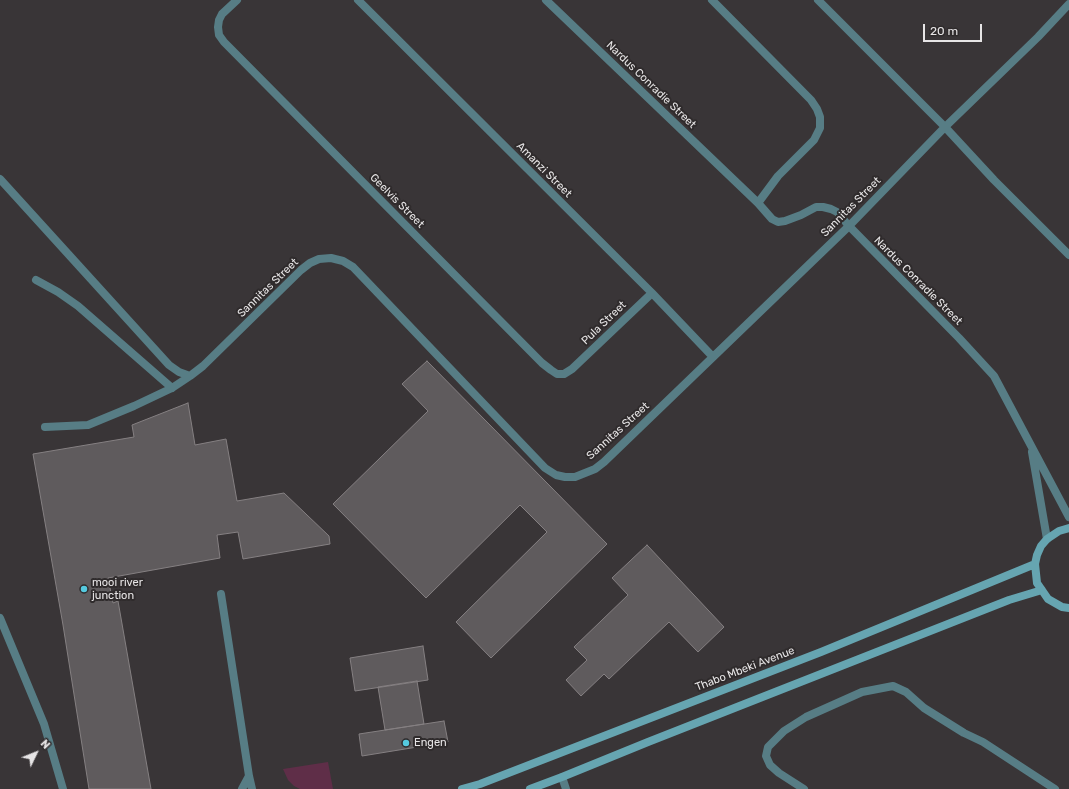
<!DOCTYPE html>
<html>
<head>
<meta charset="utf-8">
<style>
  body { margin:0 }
  #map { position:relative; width:1069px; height:789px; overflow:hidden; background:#393537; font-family:Rubik,sans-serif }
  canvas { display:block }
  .north { position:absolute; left:16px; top:733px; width:40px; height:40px; -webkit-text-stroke:3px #2f2b2c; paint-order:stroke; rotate:47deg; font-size:11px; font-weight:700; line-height:16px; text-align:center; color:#e7e5e6 }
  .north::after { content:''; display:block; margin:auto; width:14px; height:18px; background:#e7e5e6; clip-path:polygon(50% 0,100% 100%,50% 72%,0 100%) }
  .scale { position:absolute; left:923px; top:24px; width:59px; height:18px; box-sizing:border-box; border:2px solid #e7e5e6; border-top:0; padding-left:5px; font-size:12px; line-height:14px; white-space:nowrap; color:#e7e5e6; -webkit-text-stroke:3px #2f2b2c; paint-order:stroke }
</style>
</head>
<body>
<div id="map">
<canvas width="1069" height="789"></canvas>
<div class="north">N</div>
<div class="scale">20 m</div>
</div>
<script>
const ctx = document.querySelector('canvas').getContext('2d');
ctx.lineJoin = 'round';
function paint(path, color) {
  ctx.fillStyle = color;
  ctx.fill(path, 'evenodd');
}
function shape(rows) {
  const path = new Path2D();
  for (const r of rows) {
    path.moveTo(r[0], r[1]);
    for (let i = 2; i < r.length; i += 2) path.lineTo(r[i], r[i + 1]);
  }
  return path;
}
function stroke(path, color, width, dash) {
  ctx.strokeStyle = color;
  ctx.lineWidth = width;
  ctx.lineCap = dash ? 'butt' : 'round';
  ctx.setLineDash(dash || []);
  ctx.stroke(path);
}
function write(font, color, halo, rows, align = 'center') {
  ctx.font = font + ' Rubik,sans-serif';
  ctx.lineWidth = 4;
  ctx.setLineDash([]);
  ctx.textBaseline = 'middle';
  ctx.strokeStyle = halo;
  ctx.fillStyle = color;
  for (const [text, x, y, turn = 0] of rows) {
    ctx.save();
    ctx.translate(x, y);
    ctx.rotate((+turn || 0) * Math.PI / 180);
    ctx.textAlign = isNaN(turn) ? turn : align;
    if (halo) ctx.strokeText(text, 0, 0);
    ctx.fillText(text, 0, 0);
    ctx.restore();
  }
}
const green = shape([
  [328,762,333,789,300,789,294,786,288,780,283,769]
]);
const building = shape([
  [427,361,607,544,491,658,456,622,547,532,520,505,426,598,333,504,428,411,402,384,427,361],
  [188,403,195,445,226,439,237,501,284,493,329,536,330,544,243,559,238,532,217,535,220,558,108,578,113,603,118,601,151,789,89,789,63,625,33,454,134,437,132,425,188,403],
  [647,545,724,627,698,652,669,622,609,679,604,674,581,696,566,680,587,660,574,647,628,595,612,578,647,545],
  [423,646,428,680,355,691,350,658,423,646],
  [417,681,424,724,385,730,378,687,417,681],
  [444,721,448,742,362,756,359,734,444,721]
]);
const service = shape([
  [546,0,758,203,772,219,778,222,785,221,801,215,816,207,823,207,831,209,837,212,849,226],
  [712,0,811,100,817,109,820,117,820,128,814,140,778,176,758,203],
  [221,594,249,776],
  [0,618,44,724,63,789],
  [562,777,566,789],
  [242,789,249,776,252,789],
  [804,789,779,773,770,765,766,756,768,747,784,731,806,717,862,692,893,686,906,692,924,708,964,733,983,742,1055,789]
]);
const minor = shape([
  [237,0,222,14,219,20,218,27,219,35,224,42,542,363,551,370,557,374,564,374,572,369,652,293],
  [358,0,652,293,713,357],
  [818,0,945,127,994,180,1069,255],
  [0,179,169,365,179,372,190,376],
  [849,226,959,338,994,376,1069,517],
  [36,280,58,292,78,306,172,388],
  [45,427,88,425,134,406,172,388,190,376,203,366,301,270,310,263,319,259,331,258,343,261,353,267,545,468,556,475,565,477,575,477,595,469,604,462,849,226,945,127,1038,37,1069,4],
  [1032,452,1047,539]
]);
const secondary = shape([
  [1069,528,1059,531,1047,539,1041,546,1037,555,1035,564,1037,583,1048,599,1062,607,1069,608],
  [462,789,480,784,821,652,1035,564],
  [530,789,562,777,648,742,1009,600,1042,590]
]);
const markers = [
  [84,589,4,"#55cadf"],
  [406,743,4,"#55cadf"]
];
const streetNames = [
  ["Nardus Conradie Street",651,85,44],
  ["Amanzi Street",544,170,45],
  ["Geelvis Street",397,201,45],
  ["Sannitas Street",851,207,-45],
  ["Nardus Conradie Street",918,281,45],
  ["Sannitas Street",268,288,-44],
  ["Pula Street",604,323,-44],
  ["Sannitas Street",618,431,-42],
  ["Thabo Mbeki Avenue",745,669,-21]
];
const poiNames = [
  ["mooi river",92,583],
  ["junction",92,596],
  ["Engen",414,743]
];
paint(green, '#5f2e48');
paint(building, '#5f5b5d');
stroke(building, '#858082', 1);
stroke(service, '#577d85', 8);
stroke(minor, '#577d85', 8);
stroke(secondary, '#66a5b1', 8);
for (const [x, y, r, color] of markers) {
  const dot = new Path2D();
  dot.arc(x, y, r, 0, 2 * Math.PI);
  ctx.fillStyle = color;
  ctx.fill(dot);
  stroke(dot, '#2f2b2c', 1.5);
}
write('11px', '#e7e5e6', '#2f2b2c', streetNames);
write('11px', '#e7e5e6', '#2f2b2c', poiNames, 'left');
</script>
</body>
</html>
